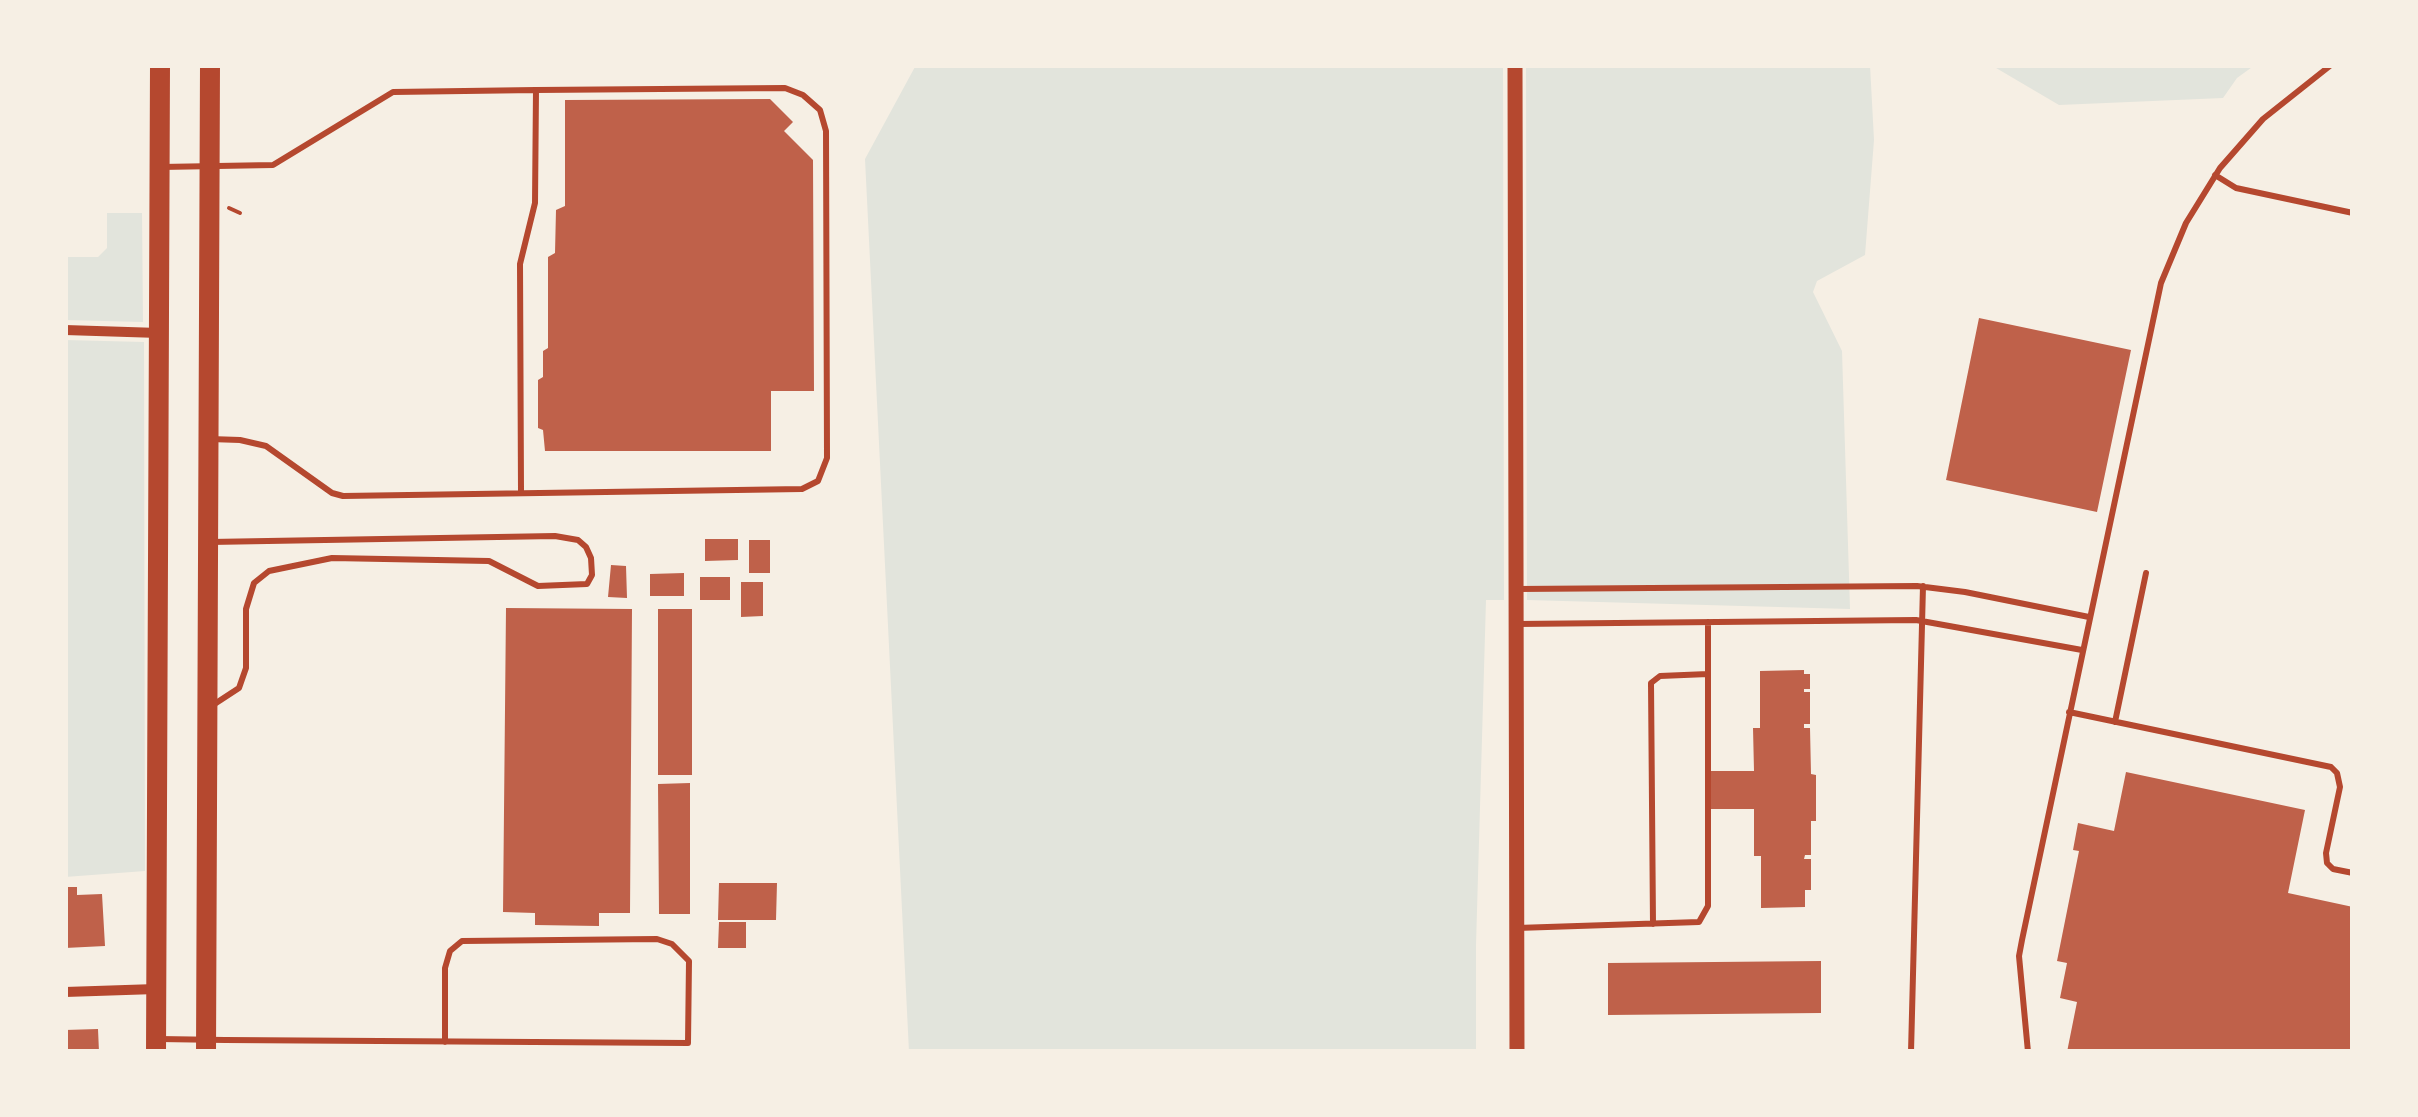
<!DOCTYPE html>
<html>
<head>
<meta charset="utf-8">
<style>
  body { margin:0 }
  #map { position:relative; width:2418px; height:1117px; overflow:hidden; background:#f6efe4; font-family:"Sofia Sans Condensed",sans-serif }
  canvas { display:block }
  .frame { position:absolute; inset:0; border:68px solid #f6efe4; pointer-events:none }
</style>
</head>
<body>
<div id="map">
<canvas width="2418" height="1117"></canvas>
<div class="frame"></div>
</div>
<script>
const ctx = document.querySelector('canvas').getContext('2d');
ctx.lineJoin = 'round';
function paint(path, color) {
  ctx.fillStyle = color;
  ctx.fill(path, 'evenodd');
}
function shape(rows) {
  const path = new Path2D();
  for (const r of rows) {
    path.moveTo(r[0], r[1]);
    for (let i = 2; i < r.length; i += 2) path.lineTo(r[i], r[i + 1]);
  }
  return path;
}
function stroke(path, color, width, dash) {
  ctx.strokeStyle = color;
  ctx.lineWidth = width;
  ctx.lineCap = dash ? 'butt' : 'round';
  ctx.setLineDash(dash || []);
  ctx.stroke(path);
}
const green = shape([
  [916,65,1503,65,1504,600,1486,600,1476,945,1476,1052,909,1052,865,159],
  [1526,65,1870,65,1874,140,1865,255,1817,281,1813,292,1842,351,1850,609,1527,600],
  [1991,65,2255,65,2237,78,2223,98,2059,105],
  [107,213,142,213,143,322,65,320,65,257,98,257,107,248],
  [65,340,144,342,145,871,65,877]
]);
const building = shape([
  [770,99,793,122,784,131,813,160,814,391,771,391,771,451,545,451,543,430,538,428,538,380,543,377,543,351,548,348,548,257,555,253,556,210,565,206,565,100],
  [1979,318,2131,350,2097,512,1946,480],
  [705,539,738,539,738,560,705,561],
  [749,540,770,540,770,573,749,573],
  [611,565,626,566,627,598,608,597],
  [684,573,684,596,650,596,650,574],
  [700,577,730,577,730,600,700,600],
  [741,582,763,582,763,616,741,617],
  [506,608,632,609,630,913,599,913,599,926,535,925,535,913,503,912],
  [658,609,692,609,692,775,658,775],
  [1804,670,1804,674,1810,674,1810,689,1804,689,1804,692,1810,692,1810,724,1804,724,1804,728,1810,728,1811,774,1816,775,1816,821,1811,821,1811,855,1805,855,1804,859,1811,859,1811,890,1805,890,1805,907,1761,908,1761,856,1754,856,1754,809,1711,809,1711,771,1754,771,1753,728,1760,728,1760,671],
  [2126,772,2305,810,2288,893,2353,907,2353,1052,2067,1052,2077,1002,2060,998,2067,963,2057,961,2079,851,2073,850,2078,823,2114,831],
  [690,783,690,914,659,914,658,784],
  [719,883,777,883,776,920,718,920],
  [65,887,77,887,77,895,102,894,105,946,65,948],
  [719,922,746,922,746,948,718,948],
  [1821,961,1821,1013,1608,1015,1608,963],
  [98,1029,99,1052,65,1052,65,1030]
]);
const path = shape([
  [229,208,240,213]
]);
const service = shape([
  [161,167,273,165,393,92,536,90,535,203,520,264,521,492],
  [2215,175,2236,188,2353,213],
  [210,439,240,440,266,446,332,493,343,496,802,489,818,481,827,458,826,131,820,110,803,95,785,88,536,90],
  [210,542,555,536,578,540,586,547,591,558,592,575,587,584,538,586,489,561,332,558,269,571,254,583,246,609,246,668,239,688,213,705],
  [1518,589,1917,586,1965,592,2089,617],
  [1517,624,1916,620,2082,650],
  [2069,712,2331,767,2337,773,2340,787,2326,853,2327,863,2333,869,2353,873],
  [2115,722,2146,573],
  [1653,924,1651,683,1660,676,1708,674],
  [1517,928,1699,922,1708,906,1708,622],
  [159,1039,225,1040,688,1043,689,961,672,944,657,939,462,941,450,951,445,968,445,1042],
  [1911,1052,1923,586],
  [2028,1052,2019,956,2022,940,2161,283,2186,223,2220,168,2263,119,2331,65]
]);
const minor = shape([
  [65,330,159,333],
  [65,992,156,989]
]);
const tertiary = shape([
  [1515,65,1517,1052]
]);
const trunk = shape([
  [156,1052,160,65],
  [206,1052,210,65]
]);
paint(green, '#e2e4dc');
paint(building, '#bf614a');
stroke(path, '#b5482f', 4);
stroke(service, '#b5482f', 6);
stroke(minor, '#b5482f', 10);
stroke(tertiary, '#b5482f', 15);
stroke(trunk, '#b5482f', 20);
</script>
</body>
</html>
